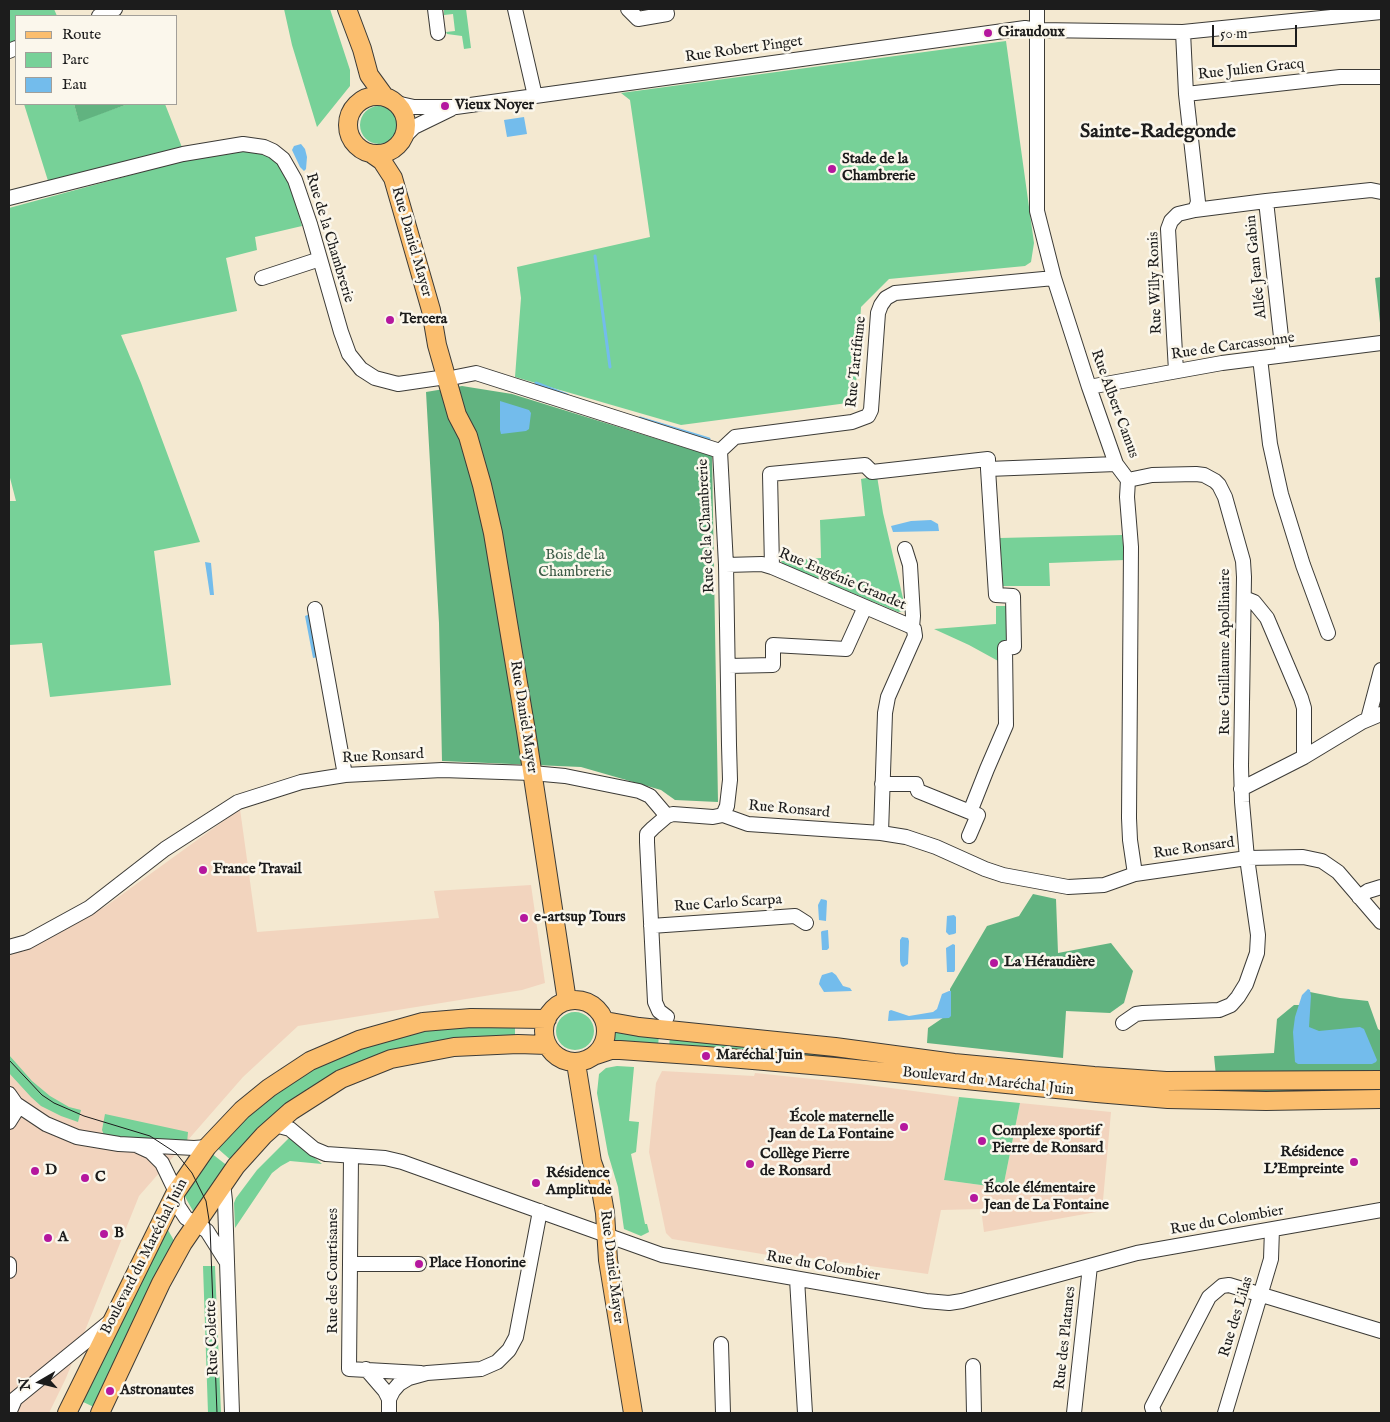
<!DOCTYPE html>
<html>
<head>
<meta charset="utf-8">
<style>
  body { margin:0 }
  #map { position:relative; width:1390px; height:1422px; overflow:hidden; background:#f4e9d1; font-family:"IM FELL English",serif }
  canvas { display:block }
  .frame { position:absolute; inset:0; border:10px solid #1c1c1c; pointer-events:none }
  .legend { position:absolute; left:15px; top:15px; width:162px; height:90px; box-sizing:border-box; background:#fbf7ec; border:1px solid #a29f99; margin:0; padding:6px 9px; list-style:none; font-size:15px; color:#1c1c1c }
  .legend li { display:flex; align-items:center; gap:10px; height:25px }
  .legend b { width:25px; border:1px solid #a29f99 }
  .north { position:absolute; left:15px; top:1357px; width:50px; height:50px; -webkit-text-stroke:4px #fbf7ec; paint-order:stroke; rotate:262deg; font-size:14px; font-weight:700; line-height:20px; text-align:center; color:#1c1c1c }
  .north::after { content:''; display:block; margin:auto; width:18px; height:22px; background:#1c1c1c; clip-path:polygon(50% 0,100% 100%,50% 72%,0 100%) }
  .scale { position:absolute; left:1212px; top:25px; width:85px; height:22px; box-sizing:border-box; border:2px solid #1c1c1c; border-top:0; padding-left:6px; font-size:15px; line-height:18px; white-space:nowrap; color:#1c1c1c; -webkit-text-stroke:4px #fbf7ec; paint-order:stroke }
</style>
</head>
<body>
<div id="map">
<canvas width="1390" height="1422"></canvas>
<div class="frame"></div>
<ul class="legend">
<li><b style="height:6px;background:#fbbe6e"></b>Route</li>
<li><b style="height:14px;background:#77d198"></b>Parc</li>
<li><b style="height:14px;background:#73bcec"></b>Eau</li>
</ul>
<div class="north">N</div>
<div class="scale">50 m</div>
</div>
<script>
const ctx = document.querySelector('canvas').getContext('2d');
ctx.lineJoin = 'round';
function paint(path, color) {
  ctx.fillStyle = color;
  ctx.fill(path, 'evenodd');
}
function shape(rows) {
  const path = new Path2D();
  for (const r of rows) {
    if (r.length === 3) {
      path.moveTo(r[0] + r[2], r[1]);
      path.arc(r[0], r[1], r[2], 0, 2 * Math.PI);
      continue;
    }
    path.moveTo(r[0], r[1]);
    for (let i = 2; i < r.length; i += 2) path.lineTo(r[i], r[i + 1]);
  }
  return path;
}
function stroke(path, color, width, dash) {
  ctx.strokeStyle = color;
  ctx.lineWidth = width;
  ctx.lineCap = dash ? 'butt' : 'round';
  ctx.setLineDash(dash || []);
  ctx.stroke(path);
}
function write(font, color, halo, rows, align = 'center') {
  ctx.font = font + ' "IM FELL English",serif';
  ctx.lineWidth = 5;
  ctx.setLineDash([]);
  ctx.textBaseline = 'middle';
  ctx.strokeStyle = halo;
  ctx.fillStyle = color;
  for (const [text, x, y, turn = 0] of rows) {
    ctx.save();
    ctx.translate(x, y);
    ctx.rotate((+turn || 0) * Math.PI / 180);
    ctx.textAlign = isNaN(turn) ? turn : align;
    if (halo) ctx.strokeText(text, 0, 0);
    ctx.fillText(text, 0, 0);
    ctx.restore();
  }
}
const built = shape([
  [240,809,257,932,439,918,434,891,531,885,545,983,522,990,298,1026,243,1077,139,1196,66,1378,49,1413,9,1413,9,956,106,906],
  [662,1071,754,1076,755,1073,860,1084,959,1097,944,1180,1003,1188,1020,1103,1111,1112,1102,1211,984,1232,981,1209,941,1210,928,1274,775,1253,774,1256,672,1239,666,1233,649,1152,656,1083]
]);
const green = shape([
  [9,9,54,9,57,16,16,16,16,43,9,46],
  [284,9,330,9,350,70,350,86,317,127,292,45],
  [444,9,466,9,471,48,464,49,462,36,447,34,446,32,455,31,453,14,444,15],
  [1006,41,1034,243,1031,262,1025,266,889,279,861,307,855,402,681,425,515,377,521,298,517,267,650,237,630,100,621,93],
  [24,104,74,104,79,121,128,104,165,104,183,150,49,184],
  [379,125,19],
  [253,151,261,152,278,161,291,183,302,226,255,237,257,250,226,258,237,311,121,335,141,383,200,542,154,551,171,685,50,697,42,643,9,645,9,501,16,501,9,474,9,208,190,159,227,152],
  [877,476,883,513,906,611,898,612,783,564,781,561,821,558,820,520,865,516,861,479],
  [1122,535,1125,560,1049,563,1050,586,1003,586,1000,538],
  [996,606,1007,606,1007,641,1000,643,1000,662,969,645,934,629,996,624],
  [575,1031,19],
  [445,1026,515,1026,515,1037,358,1065,233,1162,216,1147,234,1124,298,1075,369,1043],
  [612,1029,659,1035,658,1046,610,1044],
  [670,1037,1210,1088,1269,1090,1381,1087,1381,1094,1209,1096,669,1046],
  [9,1055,32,1081,50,1096,69,1107,81,1110,78,1122,61,1116,41,1106,31,1097,9,1073],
  [617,1066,634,1067,629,1121,639,1122,636,1152,631,1154,645,1224,647,1224,649,1232,641,1236,624,1229,618,1187,608,1154,597,1093,599,1074,606,1068],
  [959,1097,1020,1103,1003,1188,944,1180],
  [105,1114,188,1132,187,1143,104,1135,102,1130],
  [290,1137,322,1164,290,1161,281,1166,272,1173,235,1228,234,1203,236,1198,257,1170],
  [211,1153,229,1167,196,1212,193,1211,184,1195],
  [165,1225,176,1244,96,1408,81,1401],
  [203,1266,215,1266,221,1413,208,1413]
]);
const forest = shape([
  [74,104,128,104,79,122],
  [1381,277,1381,332,1375,278],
  [462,386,512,394,712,456,718,802,675,800,661,790,581,767,442,761,439,623,426,392],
  [1033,894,1056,899,1058,953,1111,943,1133,971,1124,1003,1110,1013,1066,1011,1063,1058,927,1043,928,1028,950,1013,950,989,987,926,1019,916],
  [1310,992,1340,998,1368,1001,1378,1029,1381,1031,1381,1070,1280,1076,1216,1076,1214,1056,1274,1053,1277,1019,1294,1005,1307,1005]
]);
const water = shape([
  [524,117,527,134,507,137,504,120],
  [301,144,305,149,307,157,306,169,304,171,300,167,292,150,294,146],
  [500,401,529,410,531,413,529,429,526,431,501,434,500,430],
  [931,520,938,524,939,531,893,532,891,526,911,521],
  [205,562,211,563,214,595,210,595],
  [310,614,318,657,313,658,305,616],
  [821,899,826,900,827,901,826,921,819,920,818,905],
  [954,915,956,917,956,933,954,934,949,935,946,932,947,916],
  [828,930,829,948,827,950,822,950,821,932,822,931],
  [902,937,908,938,909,941,908,964,903,967,901,965,900,961,900,940],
  [953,944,955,945,955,970,954,972,947,972,946,948],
  [832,972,836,975,843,986,850,988,852,991,824,992,819,984,820,980,822,975],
  [1308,989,1310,990,1311,996,1309,1027,1319,1031,1360,1027,1364,1029,1377,1060,1376,1062,1372,1064,1298,1064,1295,1062,1293,1032,1295,1017,1302,995],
  [949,991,951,991,951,1016,949,1018,888,1021,889,1011,891,1010,909,1016,933,1012,937,1009,942,994]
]);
const stream = shape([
  [595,256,610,367],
  [536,383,567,395],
  [640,418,709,439]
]);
const minor = shape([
  [435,9,438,33],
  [515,9,535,96],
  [628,9,638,19,667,14,666,9],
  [1037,9,1037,211,1054,278,1089,387,1116,464,1128,480,1127,497,1131,547,1129,818,1130,840,1135,874],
  [99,16,115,9],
  [1183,32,1186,94,1340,77,1381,77],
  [9,51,16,48],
  [1186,94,1198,202,1195,210],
  [396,103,414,107,456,107,1025,28,1037,30,1183,32,1381,12],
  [403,138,414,127,451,109],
  [9,198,183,154,243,144,264,147,273,151,283,159,295,180,310,224,341,332,349,354,361,369,375,378,398,384,446,377],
  [262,278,320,259],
  [1283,355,1266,201,1371,190,1381,192],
  [1260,358,1270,444,1281,494,1303,565,1328,633],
  [1176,371,1168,229,1171,221,1178,214,1195,210,1266,201],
  [456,377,476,373,720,451,726,565,729,745,730,780,727,806,723,815],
  [1089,387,1222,363,1381,343],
  [720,451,735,437,852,422,868,416,871,410,878,313,881,305,886,298,895,293,1054,278],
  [905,549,910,565,913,616,912,627],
  [726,565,762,564,772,567,910,626,914,629,915,636,888,697,885,713,881,833],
  [772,567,770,474,865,465,872,472,988,459,988,469,1116,464],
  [315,609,345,775],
  [728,666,773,665,773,645,846,649,865,607],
  [1368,719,1381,670],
  [1304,757,1362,722,1381,714],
  [882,784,916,784,918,791,970,812,987,769,1006,725,1005,648,1014,647,1013,596,996,595,988,469],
  [1241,789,1304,757,1304,708,1301,698,1267,618,1254,602,1244,598],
  [969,836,978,815,970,812],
  [1359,897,1368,891,1381,887],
  [651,926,795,916,806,923],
  [9,947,27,942,89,908,165,849,238,802,301,782,345,775,442,770,532,773,565,776,639,791,650,796,667,816],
  [667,1017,659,1011,655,1002,647,842,647,834,653,828,667,816,673,814,713,817,723,815,748,824,881,833,906,837,936,847,985,869,1003,875,1068,887,1104,885,1135,874,1247,858,1303,857,1322,861,1338,872,1381,922],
  [1123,1023,1136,1014,1143,1013,1219,1010,1231,1005,1238,997,1246,984,1257,953,1258,935,1247,858,1242,802,1241,766,1244,577,1243,561,1225,497,1219,485,1215,481,1204,475,1196,474,1152,475,1128,480],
  [9,1094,16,1104,46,1124,77,1137,119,1144,194,1148,207,1147],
  [9,1122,19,1106],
  [275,1125,290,1129,314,1149,326,1154,385,1158,402,1162,662,1255,926,1301,949,1303,962,1301,1137,1253,1381,1210],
  [138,1146,151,1152,162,1163,176,1192,178,1206,186,1218,196,1223,207,1231,226,1261],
  [351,1156,349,1369,421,1373],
  [223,1183,225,1201,232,1413],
  [9,1264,9,1271],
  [351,1264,419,1264],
  [797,1279,805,1413],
  [721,1344,723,1413],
  [973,1366,974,1413],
  [366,1369,385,1391,389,1399],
  [9,1413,15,1399,112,1320],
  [389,1413,389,1399,393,1391,399,1384,409,1378,427,1373,481,1369,497,1362,509,1350,516,1337,540,1211],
  [1074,1413,1090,1266],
  [1154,1413,1152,1407,1209,1297,1222,1286,1229,1285,1381,1331],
  [1225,1413,1271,1259,1272,1229]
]);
const major = shape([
  [347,9,362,49,369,75,385,97],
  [377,125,29],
  [372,154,382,161,393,178,431,310,437,345,457,415,468,436,482,485,493,533,526,731,567,1001],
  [575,1031,31],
  [605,1021,639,1027,835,1047,954,1063,1094,1076,1166,1081,1381,1080],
  [596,1055,611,1050,620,1050,706,1056,835,1067,1097,1093,1168,1099,1266,1101,1381,1099],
  [576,1063,592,1162,600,1184,605,1213,608,1260,633,1413],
  [67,1413,176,1192,207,1147,242,1110,269,1088,310,1061,359,1040,423,1022,471,1018,547,1019],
  [100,1413,161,1283,183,1243,236,1166,264,1135,291,1111,341,1079,391,1059,454,1047,518,1044,547,1045]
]);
const tram = shape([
  [9,1060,42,1095,54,1103,84,1116,150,1136,176,1153,192,1173,206,1201,210,1226,217,1413]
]);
const markers = [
  [988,33,5,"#b5179e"],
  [445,106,5,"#b5179e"],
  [832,169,5,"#b5179e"],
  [390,320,5,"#b5179e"],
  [203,870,5,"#b5179e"],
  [524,918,5,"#b5179e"],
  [994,963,5,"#b5179e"],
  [706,1056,5,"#b5179e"],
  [904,1127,5,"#b5179e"],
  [982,1141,5,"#b5179e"],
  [1354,1162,5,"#b5179e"],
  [750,1164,5,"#b5179e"],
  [35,1171,5,"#b5179e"],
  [85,1178,5,"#b5179e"],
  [536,1183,5,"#b5179e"],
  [974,1198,5,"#b5179e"],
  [104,1234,5,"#b5179e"],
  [48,1238,5,"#b5179e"],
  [419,1264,5,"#b5179e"],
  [110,1391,5,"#b5179e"]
];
const poiNames = [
  ["Giraudoux",998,33],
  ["Vieux Noyer",455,106],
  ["Stade de la",842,160],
  ["Chambrerie",842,177],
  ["Tercera",400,320],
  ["France Travail",213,870],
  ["e-artsup Tours",534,918],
  ["La Héraudière",1004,963],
  ["Maréchal Juin",716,1056],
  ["École maternelle",894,1118,"right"],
  ["Jean de La Fontaine",894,1135,"right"],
  ["Complexe sportif",992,1132],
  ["Pierre de Ronsard",992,1149],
  ["Résidence",1344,1153,"right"],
  ["L'Empreinte",1344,1170,"right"],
  ["Collège Pierre",760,1155],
  ["de Ronsard",760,1172],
  ["D",45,1171],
  ["Résidence",546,1174],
  ["Amplitude",546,1191],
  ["C",95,1178],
  ["École élémentaire",984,1189],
  ["Jean de La Fontaine",984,1206],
  ["B",114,1234],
  ["A",58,1238],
  ["Place Honorine",429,1264],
  ["Astronautes",120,1391]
];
const streetNames = [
  ["Rue Robert Pinget",744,50,-8],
  ["Rue Julien Gracq",1251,70,-6],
  ["Rue de la Chambrerie",329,238,73],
  ["Rue Daniel Mayer",411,242,74],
  ["Allée Jean Gabin",1257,267,-96],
  ["Rue Willy Ronis",1156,283,-92],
  ["Rue de Carcassonne",1233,347,-8],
  ["Rue Tartifume",857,362,-84],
  ["Rue Albert Camus",1114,404,70],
  ["Rue de la Chambrerie",707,526,-93],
  ["Rue Eugénie Grandet",842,580,23],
  ["Rue Guillaume Apollinaire",1226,652,-90],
  ["Rue Daniel Mayer",523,717,81],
  ["Rue Ronsard",383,757,-3],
  ["Rue Ronsard",789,810,5],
  ["Rue Ronsard",1194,849,-8],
  ["Rue Carlo Scarpa",728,904,-4],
  ["Boulevard du Maréchal Juin",988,1082,6],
  ["Rue du Colombier",1227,1221,-10],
  ["Boulevard du Maréchal Juin",145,1257,-63],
  ["Rue Daniel Mayer",611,1267,83],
  ["Rue du Colombier",823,1267,10],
  ["Rue des Courtisanes",334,1271,-90],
  ["Rue des Lilas",1237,1317,-73],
  ["Rue Colette",213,1338,-92],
  ["Rue des Platanes",1066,1338,-84]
];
const parkNames = [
  ["Bois de la",575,556],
  ["Chambrerie",575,573]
];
const districtNames = [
  ["Sainte-Radegonde",1158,133]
];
paint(built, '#f2d4be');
paint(green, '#77d198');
paint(forest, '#61b380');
paint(water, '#73bcec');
stroke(stream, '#73bcec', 3);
stroke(minor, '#3c3b37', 16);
stroke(major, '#3c3b37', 20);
stroke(minor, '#fff', 14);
stroke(major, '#fbbe6e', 18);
stroke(tram, '#1c1c1c', 1);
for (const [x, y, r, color] of markers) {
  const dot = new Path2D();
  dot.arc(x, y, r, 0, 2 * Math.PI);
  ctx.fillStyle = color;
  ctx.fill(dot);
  stroke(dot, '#fbf7ec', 2);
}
write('bold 15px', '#1c1c1c', '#fbf7ec', poiNames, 'left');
write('15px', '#1c1c1c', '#fbf7ec', streetNames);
write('15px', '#3c5b47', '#fbf7ec', parkNames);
write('bold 20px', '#1c1c1c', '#fbf7ec', districtNames);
</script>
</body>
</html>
